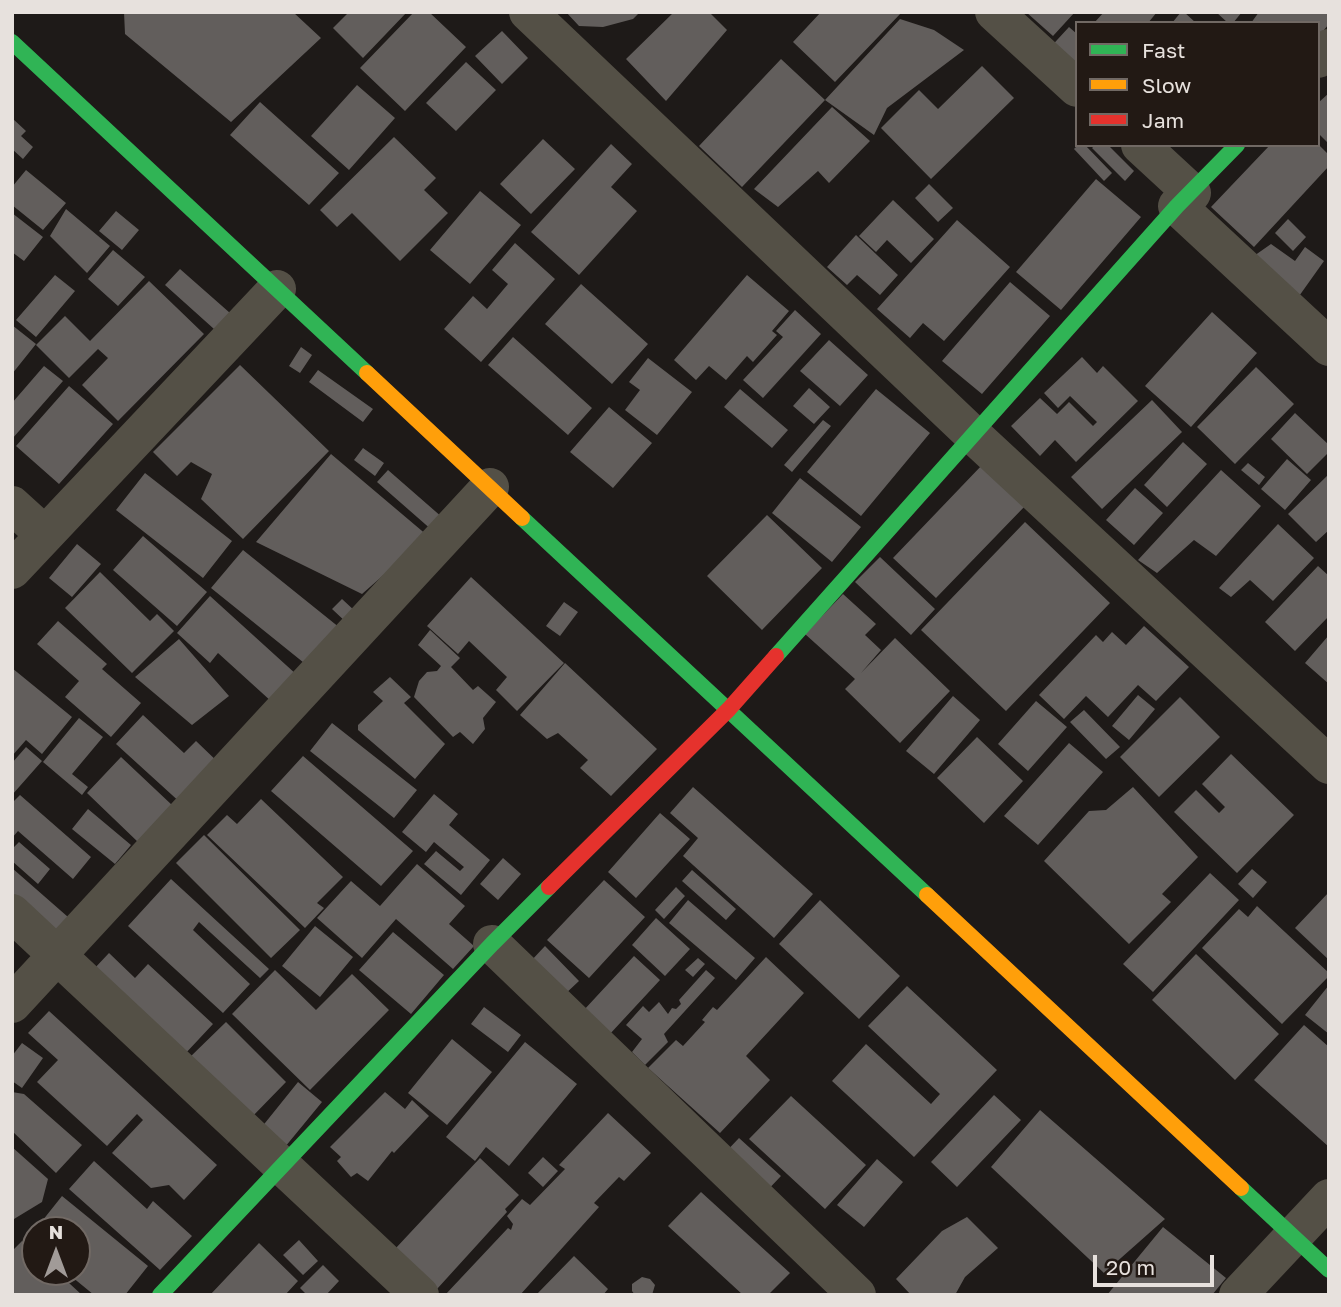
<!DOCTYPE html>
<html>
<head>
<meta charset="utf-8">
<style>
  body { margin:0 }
  #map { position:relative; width:1341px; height:1307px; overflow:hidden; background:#1e1a18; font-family:"Golos Text",sans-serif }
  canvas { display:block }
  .frame { position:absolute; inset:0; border:14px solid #e7e1dd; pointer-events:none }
  .legend { position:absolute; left:1075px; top:21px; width:245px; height:126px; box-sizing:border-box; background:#221914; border:2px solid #716964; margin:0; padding:9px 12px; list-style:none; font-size:21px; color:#e7e1dd }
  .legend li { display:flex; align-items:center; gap:14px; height:35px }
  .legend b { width:35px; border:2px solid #716964 }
  .north { position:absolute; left:21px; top:1216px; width:70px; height:70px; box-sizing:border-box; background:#221914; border:2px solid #716964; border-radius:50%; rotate:0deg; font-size:19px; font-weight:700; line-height:28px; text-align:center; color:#e7e1dd }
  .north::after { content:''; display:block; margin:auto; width:24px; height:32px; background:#a19b98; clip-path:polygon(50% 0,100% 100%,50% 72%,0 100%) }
  .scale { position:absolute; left:1093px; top:1255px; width:121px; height:32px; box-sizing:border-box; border:4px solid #e7e1dd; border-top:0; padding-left:9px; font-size:21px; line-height:24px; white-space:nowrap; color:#e7e1dd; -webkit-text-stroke:5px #221914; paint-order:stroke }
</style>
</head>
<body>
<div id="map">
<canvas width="1341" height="1307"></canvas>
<div class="frame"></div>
<ul class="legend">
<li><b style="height:9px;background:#30b455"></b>Fast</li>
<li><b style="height:9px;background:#ff9f0a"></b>Slow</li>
<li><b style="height:9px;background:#e5322d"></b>Jam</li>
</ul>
<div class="north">N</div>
<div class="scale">20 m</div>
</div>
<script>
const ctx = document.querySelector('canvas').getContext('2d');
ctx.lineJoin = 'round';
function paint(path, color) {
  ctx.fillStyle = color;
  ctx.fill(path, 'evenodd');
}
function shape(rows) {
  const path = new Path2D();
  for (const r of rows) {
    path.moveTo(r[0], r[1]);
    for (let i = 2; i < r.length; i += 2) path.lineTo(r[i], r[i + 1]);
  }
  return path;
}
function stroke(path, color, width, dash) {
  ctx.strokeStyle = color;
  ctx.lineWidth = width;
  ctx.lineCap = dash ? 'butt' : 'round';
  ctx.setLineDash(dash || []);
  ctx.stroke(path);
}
const building = shape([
  [124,12,293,12,321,38,231,122,125,34],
  [349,12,407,12,363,58,333,28],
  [414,12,429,12,466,47,405,111,360,68],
  [566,12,640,12,633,19,603,27,579,26],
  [674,12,709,12,727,30,666,101,626,59],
  [821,12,902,12,835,82,793,42],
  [1026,12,1075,12,1053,36],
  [1104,12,1157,12,1148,23,1094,23],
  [1181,12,1184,12,1196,23,1172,23],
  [1216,12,1242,12,1233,23,1228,23],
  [1259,12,1329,12,1329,24,1318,37,1318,23,1251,23],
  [900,19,934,30,964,50,887,108,874,135,825,100],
  [1069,27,1077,34,1077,79,1046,52],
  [502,31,528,58,502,84,475,56],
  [781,59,825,100,742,187,699,146],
  [466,62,496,90,456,131,426,103],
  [982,66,1014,98,931,179,881,128,919,90,938,109],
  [357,85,395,118,349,170,311,136],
  [1329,93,1329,144,1318,133,1318,103],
  [260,102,339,173,309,205,230,135],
  [832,107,870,141,829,183,818,171,778,207,754,189],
  [12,118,26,131,21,136,33,147,23,159,12,149],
  [394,137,436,178,424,190,448,213,400,261,352,213,337,227,320,210],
  [543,139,575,169,531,214,500,184],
  [611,144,632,164,611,187,637,211,579,275,531,232],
  [1078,145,1085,145,1112,173,1104,181,1074,149],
  [1095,145,1108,145,1134,171,1125,181,1092,148],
  [1270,145,1319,145,1329,155,1329,166,1254,247,1211,207],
  [26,170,66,203,43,230,12,205,12,187],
  [1096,179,1141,217,1061,310,1016,272],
  [929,184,953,208,938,222,915,198],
  [480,191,521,225,470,284,430,250],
  [893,200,934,239,911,263,887,240,876,252,859,236],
  [66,209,110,246,87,273,50,236],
  [116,211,139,230,122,250,99,231],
  [12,213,43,237,24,261,12,252],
  [1288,219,1306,237,1293,251,1275,233],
  [957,220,1010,267,944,341,923,323,910,338,877,309],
  [856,235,898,275,880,295,857,275,847,285,827,267],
  [515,243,555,279,481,362,444,329,473,296,487,309,508,284,492,270],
  [1271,244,1295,261,1305,247,1324,261,1297,299,1251,258],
  [113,250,145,277,118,306,88,279],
  [180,269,230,313,214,329,165,285],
  [55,275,75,291,36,337,16,320],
  [747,275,789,311,772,331,777,335,753,362,747,356,726,380,709,366,696,380,674,360],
  [149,281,204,334,118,421,82,385,108,358,98,349,69,378,36,345,65,316,90,341],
  [1010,282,1050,316,982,394,942,361],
  [581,284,648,344,612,384,545,324],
  [795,310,821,334,763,398,743,380,783,337,776,331],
  [1212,312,1257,353,1191,427,1145,386],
  [12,325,36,344,12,374],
  [513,337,592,408,568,435,488,365],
  [829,340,868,375,840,406,800,371],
  [301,347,312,355,300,373,289,366],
  [1082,357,1097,373,1103,366,1138,401,1076,462,1055,440,1040,456,1011,426,1040,398,1057,414,1069,402,1093,426,1097,422,1070,396,1058,408,1044,393],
  [648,358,692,392,657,435,625,410,640,390,629,382],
  [240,365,329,451,243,539,201,499,212,474,191,462,177,476,153,452],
  [44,366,63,381,12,439,12,403],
  [1256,367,1294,404,1235,464,1197,427],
  [318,370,373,409,363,422,309,382],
  [69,386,113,424,59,484,16,446],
  [809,388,830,407,814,424,793,406],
  [740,389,788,430,772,448,724,407],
  [876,389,930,433,861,516,807,472],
  [1152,400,1182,432,1102,509,1071,477],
  [609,407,652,443,613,488,570,452],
  [1295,413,1329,445,1329,452,1307,474,1271,439],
  [823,420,831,426,792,472,784,465],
  [1183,442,1207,464,1167,507,1144,485],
  [363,448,384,463,375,476,354,460],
  [331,454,428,536,362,594,256,542],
  [1287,459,1311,480,1285,510,1261,489],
  [1248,463,1265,477,1259,485,1241,470],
  [983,464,1026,505,936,598,893,558],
  [388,470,443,518,433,531,377,482],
  [1221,470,1261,506,1216,556,1194,540,1157,573,1138,560],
  [145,473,232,541,203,578,116,510],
  [1329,474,1329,530,1316,542,1288,514],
  [800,478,861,527,832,562,772,513],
  [1135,488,1163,513,1134,545,1106,520],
  [767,515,822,568,762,630,707,576],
  [1025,522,1110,603,1006,711,921,630],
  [1278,524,1314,558,1273,601,1250,580,1231,597,1219,588],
  [143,536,207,592,177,626,113,570],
  [77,544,101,564,72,597,49,578],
  [243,550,345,632,314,671,211,588],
  [880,557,935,609,911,635,855,582],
  [1318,566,1329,576,1329,616,1295,651,1265,622],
  [100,572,150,621,157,614,174,631,132,673,65,608],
  [471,577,564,663,517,711,496,690,507,677,469,641,458,654,427,626],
  [843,594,876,624,865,635,881,650,861,673,895,638,950,691,900,743,845,689,855,679,805,634],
  [210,596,297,675,272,702,218,653,210,663,177,633],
  [342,599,356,612,347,623,332,609],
  [564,602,578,612,560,636,546,626],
  [58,621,107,664,102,669,141,703,111,737,65,697,79,681,37,644],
  [1144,626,1189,667,1156,701,1138,685,1108,717,1086,696,1064,719,1039,695,1096,635,1103,642,1112,632,1126,645],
  [430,630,460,658,451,667,473,690,478,686,496,702,483,718,485,729,473,744,460,732,453,737,414,697,419,681,427,672,437,671,441,666,418,645],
  [1329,635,1329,684,1305,663],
  [179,639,229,696,192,725,135,677],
  [565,663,657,749,611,796,580,768,588,760,558,733,547,739,520,715],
  [12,668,72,717,42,754,26,740,12,756],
  [390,677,411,697,404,703,445,744,415,779,358,730,358,725,383,701,373,692],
  [1138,695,1155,709,1129,740,1112,726],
  [953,696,980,720,934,774,906,751],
  [1180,697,1220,737,1159,797,1120,757],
  [1036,701,1067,727,1028,771,998,744],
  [1084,710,1120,747,1106,759,1070,722],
  [143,715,184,753,196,741,221,765,183,805,116,744],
  [79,718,103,737,72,774,88,787,82,795,43,762],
  [332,723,417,790,394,818,310,751],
  [977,737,1023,781,984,823,937,778],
  [1069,743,1103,772,1038,845,1004,816],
  [26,747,42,761,12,795,12,763],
  [1231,754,1294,815,1237,873,1174,812,1196,790,1219,813,1225,807,1202,784],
  [303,756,413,851,381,886,271,791],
  [121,757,173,806,139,843,87,793],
  [693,787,813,894,774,938,683,856,698,838,670,813],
  [1133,787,1198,857,1162,894,1171,902,1129,944,1044,861,1089,811,1106,810],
  [434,794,458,814,449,825,490,860,461,895,424,864,436,851,460,871,464,867,434,842,426,852,402,832],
  [20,795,91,857,73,879,18,831,12,838,12,803],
  [261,799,343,877,317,903,324,908,305,928,207,835,227,815,237,824],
  [88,809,131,845,115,864,72,829],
  [660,813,690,839,636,898,608,872],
  [204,835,300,930,271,958,176,863],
  [19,842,50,869,38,884,12,861,12,849],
  [503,858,521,874,498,900,480,884],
  [417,864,465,906,449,924,474,946,453,969,396,919,362,958,317,918,351,881,380,906],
  [12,868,68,917,54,932,12,896],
  [1252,869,1267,882,1253,898,1238,884],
  [692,870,736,909,726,920,682,881],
  [1210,873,1239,900,1153,992,1123,964],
  [171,879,269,969,260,978,199,922,193,930,250,984,223,1013,128,926],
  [604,880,645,917,589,978,547,940],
  [676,887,685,896,664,919,655,910],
  [1329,892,1329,960,1295,928],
  [688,900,755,958,736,980,669,923],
  [820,900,900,976,859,1019,779,944],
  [1257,906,1329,973,1329,976,1282,1024,1202,948,1239,909,1248,917],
  [656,918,690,949,665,976,632,945],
  [315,926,353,957,320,997,282,966],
  [393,932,444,975,411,1014,359,970],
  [545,946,579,981,563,996,530,962],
  [109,953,135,978,148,964,213,1024,184,1055,93,970],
  [1196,954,1279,1034,1235,1080,1152,1000],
  [634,956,660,980,609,1035,583,1011],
  [766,957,804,993,746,1056,770,1080,720,1133,648,1068,676,1040,683,1046,705,1022,702,1020,713,1007,717,1010],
  [698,958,705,964,693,977,685,970],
  [275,970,316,1010,352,974,389,1010,310,1090,232,1014],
  [706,970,715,978,664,1034,668,1042,645,1065,632,1052,642,1039,626,1025,643,1006,649,1012,659,1002,668,1014,672,1008,676,1009,681,1004,679,1000],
  [1329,985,1329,1034,1305,1015],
  [907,986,997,1070,914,1157,832,1081,866,1044,931,1104,940,1094,868,1026],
  [484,1007,521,1035,508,1052,471,1024],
  [49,1011,217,1165,184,1200,169,1185,151,1188,112,1153,143,1120,137,1114,107,1146,37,1082,58,1060,28,1033],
  [226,1022,286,1082,249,1120,188,1059],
  [1304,1025,1329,1047,1329,1147,1254,1080],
  [452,1039,492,1072,447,1125,408,1093],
  [525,1042,577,1084,509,1166,486,1147,475,1161,446,1137],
  [22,1043,43,1058,22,1088,12,1081,12,1056],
  [298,1082,322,1102,285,1147,261,1128],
  [12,1092,24,1094,82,1145,56,1173,12,1131],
  [385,1092,405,1109,412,1100,429,1116,394,1153,392,1151,368,1181,357,1173,351,1177,337,1161,341,1157,330,1147],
  [994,1095,1021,1120,957,1187,931,1162],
  [791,1096,866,1165,825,1209,749,1139],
  [1040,1110,1165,1219,1104,1273,991,1167],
  [608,1113,651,1153,624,1181,619,1177,594,1203,599,1207,520,1295,445,1295,508,1228,511,1230,513,1224,507,1216,522,1199,530,1205,565,1169,559,1165],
  [739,1138,781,1176,762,1196,720,1158],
  [12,1147,48,1179,42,1202,14,1219,12,1217],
  [543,1157,558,1171,543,1187,528,1173],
  [480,1158,519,1195,505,1209,507,1212,437,1289,395,1249],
  [877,1159,903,1182,864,1227,837,1205],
  [94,1161,147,1209,153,1201,192,1236,160,1270,69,1189],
  [701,1192,790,1273,768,1295,743,1295,668,1226],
  [62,1196,148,1266,125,1295,94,1295,66,1272,77,1272,77,1230,35,1230,35,1247,27,1240],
  [967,1217,998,1248,965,1277,955,1295,911,1295,896,1279,942,1231],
  [1163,1227,1226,1278,1212,1295,1107,1295],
  [299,1240,318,1261,303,1275,283,1255],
  [22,1241,35,1252,35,1272,57,1272,82,1295,12,1295,12,1251],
  [259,1243,298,1281,285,1295,210,1295],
  [574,1256,608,1289,603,1295,536,1295],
  [323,1265,339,1281,326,1295,307,1295,300,1288],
  [642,1277,650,1279,655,1285,652,1295,635,1295,632,1291,632,1284]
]);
const street = shape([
  [528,12,972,434,1329,765],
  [994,12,1077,88],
  [1318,59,1329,48],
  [1140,145,1192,193],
  [1177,206,1329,347],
  [12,505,45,535],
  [12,570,277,289],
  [12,913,420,1295],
  [492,944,857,1295],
  [12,1004,490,487],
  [1238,1295,1329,1198]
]);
const fast = shape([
  [12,42,367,373],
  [522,518,927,895],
  [776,656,1177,206,1237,145],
  [1241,1188,1329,1270],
  [160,1295,492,944,549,887]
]);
const slow = shape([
  [367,373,522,518],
  [927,895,1241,1188]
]);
const jam = shape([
  [549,887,729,709,776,656]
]);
paint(building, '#625e5c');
stroke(street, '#545046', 38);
stroke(fast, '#30b455', 16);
stroke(slow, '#ff9f0a', 16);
stroke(jam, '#e5322d', 16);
</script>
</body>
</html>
